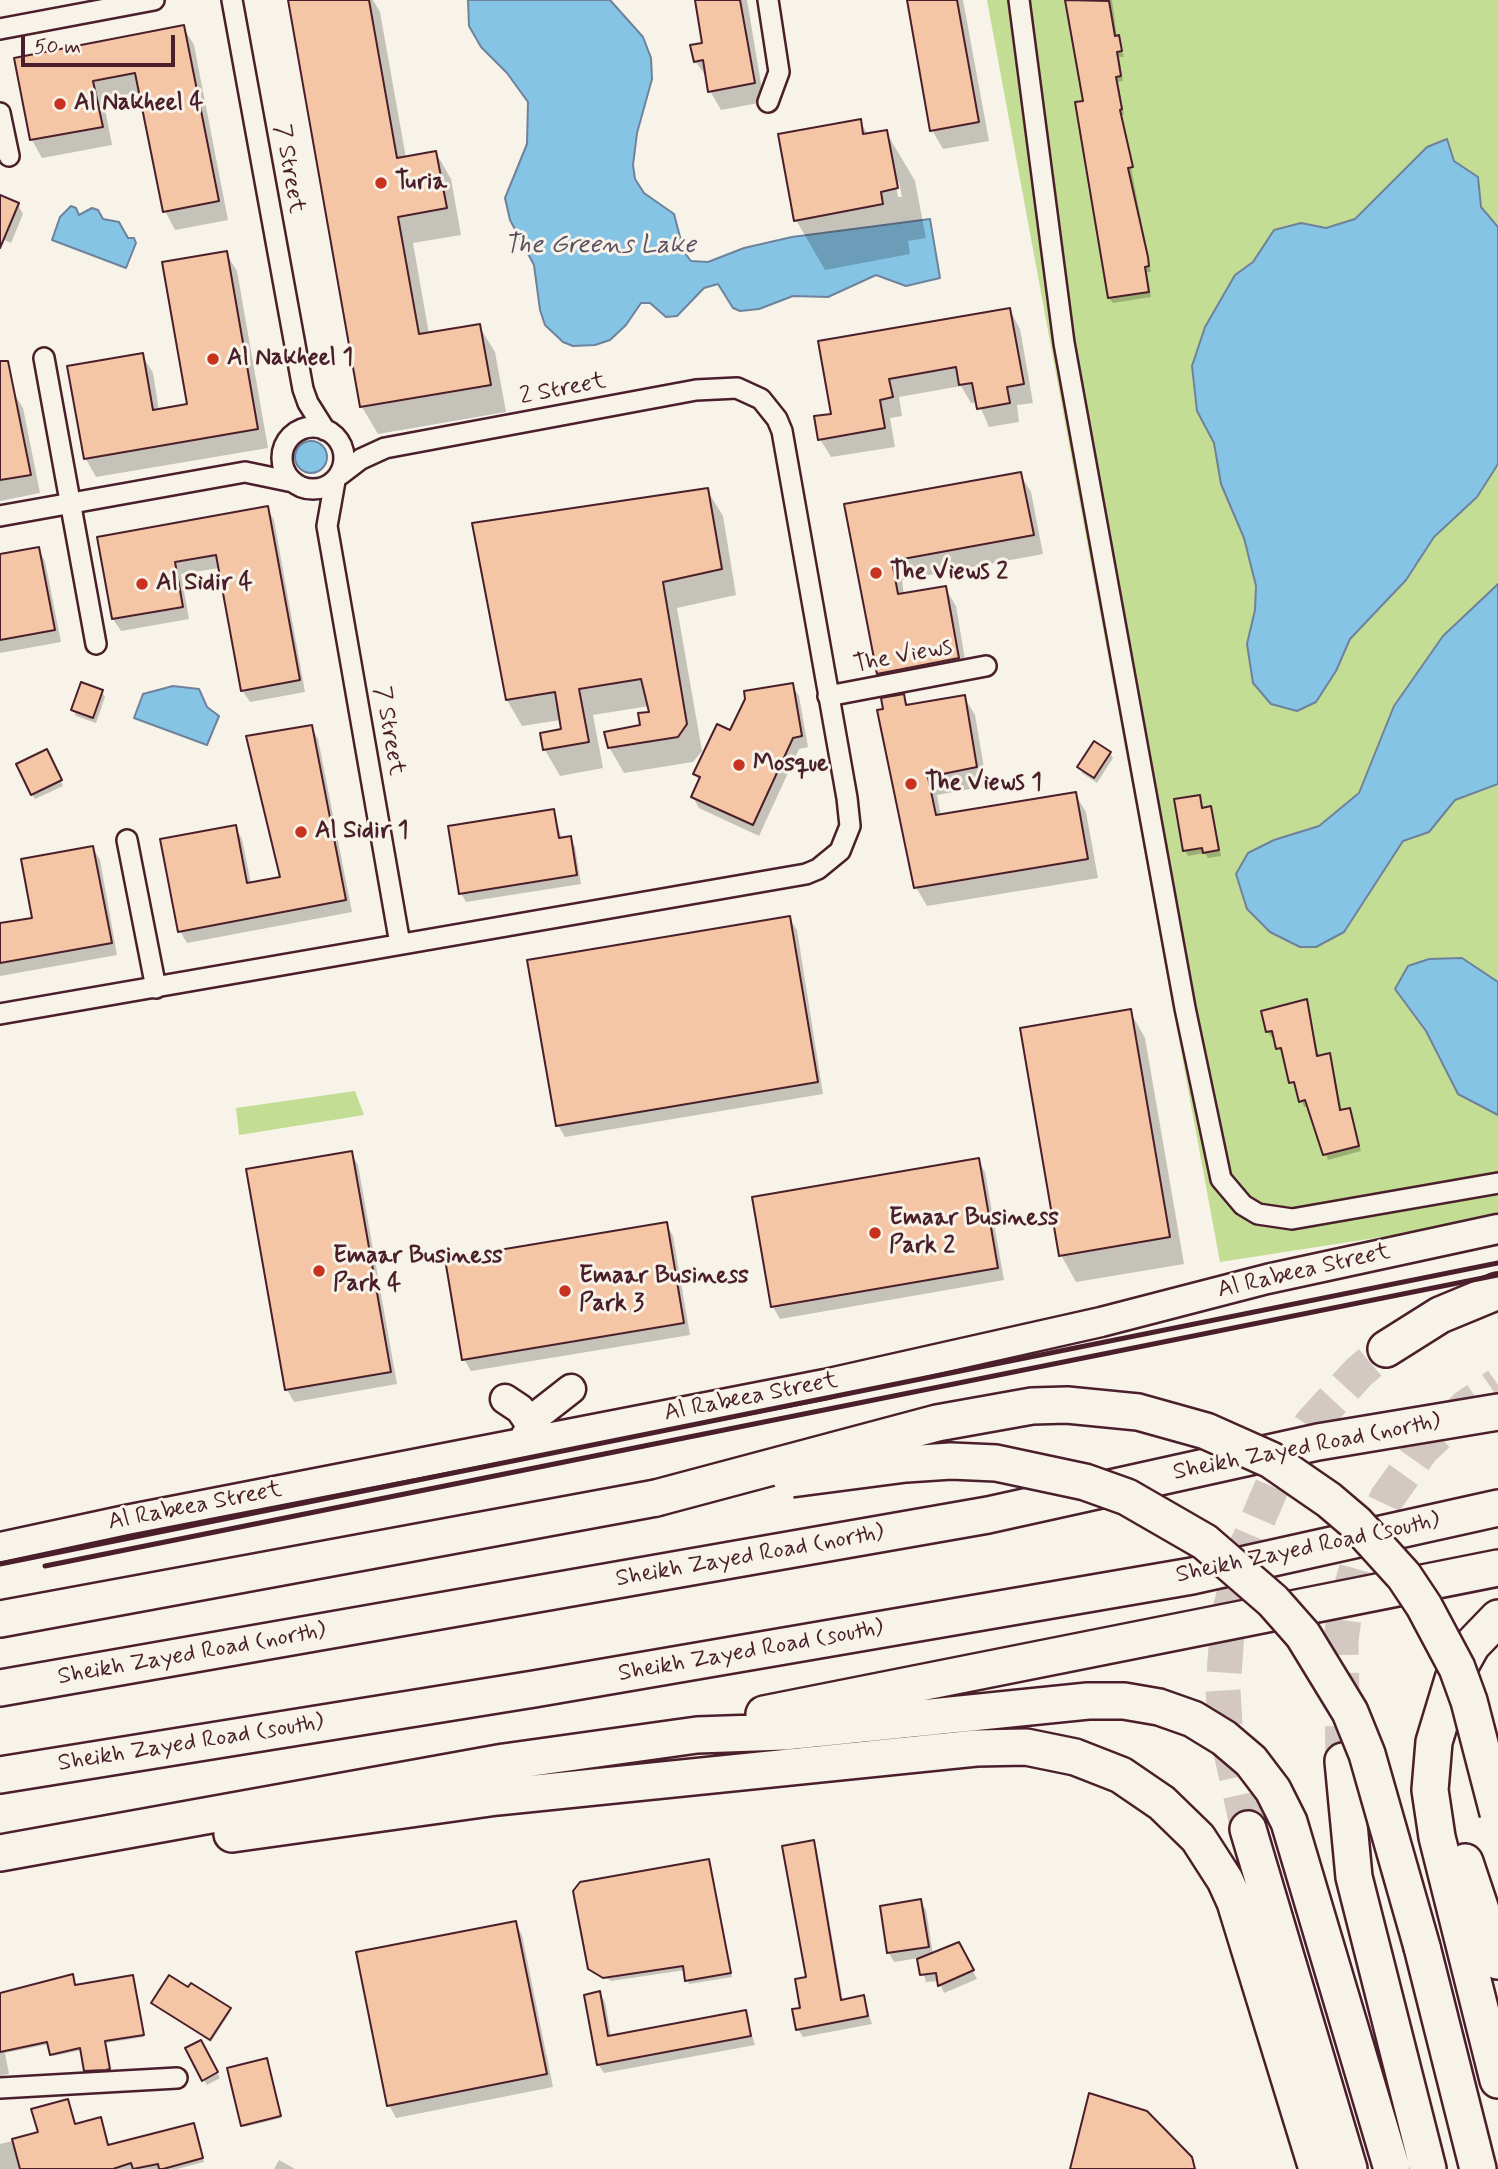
<!DOCTYPE html>
<html>
<head>
<meta charset="utf-8">
<style>
  body { margin:0 }
  #map { position:relative; width:1498px; height:2169px; overflow:hidden; background:#f7f3e8; font-family:Mynerve,sans-serif }
  canvas { display:block }
  .scale { position:absolute; left:21px; top:35px; width:154px; height:32px; box-sizing:border-box; border:4px solid #4a1f2b; border-top:0; padding-left:9px; font-size:21px; line-height:24px; white-space:nowrap; color:#4a1f2b; -webkit-text-stroke:5px #f7f3e8; paint-order:stroke }
</style>
</head>
<body>
<div id="map">
<canvas width="1498" height="2169"></canvas>
<div class="scale">50 m</div>
</div>
<script>
const ctx = document.querySelector('canvas').getContext('2d');
ctx.lineJoin = 'round';
function paint(path, color) {
  ctx.fillStyle = color;
  ctx.fill(path, 'evenodd');
}
function shape(rows) {
  const path = new Path2D();
  for (const r of rows) {
    if (r.length === 3) {
      path.moveTo(r[0] + r[2], r[1]);
      path.arc(r[0], r[1], r[2], 0, 2 * Math.PI);
      continue;
    }
    path.moveTo(r[0], r[1]);
    for (let i = 2; i < r.length; i += 2) path.lineTo(r[i], r[i + 1]);
  }
  return path;
}
function stroke(path, color, width, dash) {
  ctx.strokeStyle = color;
  ctx.lineWidth = width;
  ctx.lineCap = dash ? 'butt' : 'round';
  ctx.setLineDash(dash || []);
  ctx.stroke(path);
}
function write(font, color, halo, rows, align = 'center') {
  ctx.font = font + ' Mynerve,sans-serif';
  ctx.lineWidth = 6;
  ctx.setLineDash([]);
  ctx.textBaseline = 'middle';
  ctx.strokeStyle = halo;
  ctx.fillStyle = color;
  for (const [text, x, y, turn = 0] of rows) {
    ctx.save();
    ctx.translate(x, y);
    ctx.rotate((+turn || 0) * Math.PI / 180);
    ctx.textAlign = isNaN(turn) ? turn : align;
    if (halo) ctx.strokeText(text, 0, 0);
    ctx.fillText(text, 0, 0);
    ctx.restore();
  }
}
const green = shape([
  [987,0,1498,0,1498,1219,1220,1262],
  [355,1091,364,1115,239,1135,236,1108]
]);
const water = shape([
  [468,0,610,0,643,37,651,58,652,79,637,133,633,165,635,179,644,193,674,214,684,252,691,261,708,262,744,248,792,237,930,219,940,278,906,286,876,275,828,297,793,296,759,309,740,311,733,308,718,284,704,288,677,316,666,317,650,303,641,303,626,325,610,340,595,345,573,346,563,342,545,325,540,310,534,265,510,220,505,198,527,144,528,102,507,73,481,47,469,26,468,0],
  [1447,139,1454,161,1478,177,1481,207,1498,227,1498,464,1477,497,1434,537,1406,580,1350,639,1336,671,1316,702,1297,711,1271,704,1253,683,1247,644,1255,610,1256,586,1244,538,1221,484,1214,443,1197,411,1192,366,1205,327,1235,275,1253,262,1274,230,1301,223,1326,228,1355,219,1427,147,1447,139],
  [71,206,76,208,79,215,92,208,98,210,103,219,119,222,128,238,134,238,136,243,126,268,52,240,60,217,71,206],
  [311,457,16],
  [1498,584,1498,784,1455,800,1429,832,1403,841,1344,932,1316,947,1300,947,1270,932,1247,909,1236,874,1248,853,1274,840,1319,826,1359,793,1394,706,1443,636,1498,584],
  [173,686,199,689,207,707,219,716,207,745,134,718,143,694,173,686],
  [1462,958,1498,982,1498,1115,1458,1094,1426,1031,1395,989,1408,966,1429,959,1462,958]
]);
const shadow = shape([
  [290,0,373,0,380,12,406,158,436,153,451,179,461,235,413,243,429,334,479,326,495,352,506,412,378,434,362,407],
  [696,0,747,0,764,102,721,110,710,91,708,79,695,61,704,44],
  [909,0,963,0,989,141,943,149,932,130],
  [1067,0,1112,0,1117,37,1124,57,1119,57,1123,81,1118,82,1124,115,1121,115,1151,272,1147,272,1151,297,1113,303,1109,298,1085,102],
  [183,27,194,45,228,220,175,230,165,211,141,92,103,99,112,145,42,158,32,140,16,59],
  [860,121,868,135,886,132,915,181,926,238,908,241,910,254,825,270,796,220],
  [895,182,899,182,902,197,898,197],
  [0,197,18,205,23,214,11,243,0,238],
  [226,253,237,271,268,448,96,477,86,459,69,367,142,355,153,373,159,411,189,406],
  [1010,310,1020,329,1033,403,1017,405,1019,422,989,427,978,402,971,403,961,386,899,397,902,416,890,418,895,447,831,457,820,439,833,415,820,342],
  [12,390,23,408,40,493,0,501,0,392],
  [1020,474,1031,492,1043,554,902,580,904,595,945,588,956,606,968,677,889,692,879,674,847,506],
  [707,490,723,516,736,595,677,608,702,751,693,762,624,773,609,747,642,726,651,713,649,706,593,715,603,768,560,776,545,750,563,731,561,720,522,726,507,700],
  [267,508,274,520,305,692,250,702,242,690,220,568,181,574,189,619,121,631,113,619,99,538],
  [38,549,45,561,61,642,0,653,0,556],
  [792,685,799,696,808,747,799,749,759,836,699,808,693,797,700,782,695,774,731,732],
  [102,692,105,697,96,723,76,716,73,710],
  [903,696,909,706,964,697,975,715,987,786,937,795,941,816,1075,794,1086,812,1098,878,927,906,916,887,885,710],
  [311,727,318,739,352,912,187,943,180,931,235,827,242,839,251,884,282,878],
  [1110,753,1113,758,1097,783,1082,773,1079,767],
  [49,757,63,786,35,799,32,794],
  [1199,797,1203,809,1210,808,1213,814,1221,856,1208,858,1205,853,1188,856,1185,850],
  [553,811,562,839,570,838,575,847,581,884,466,902,461,893],
  [93,848,100,860,117,955,0,976,0,925,35,919],
  [789,918,797,930,823,1094,565,1137,558,1125],
  [1306,1001,1319,1057,1329,1055,1332,1060,1342,1112,1349,1110,1352,1116,1361,1151,1328,1160,1308,1106,1304,1107,1297,1087,1291,1082,1284,1053,1278,1048,1275,1036,1271,1037,1268,1032],
  [1130,1011,1145,1038,1184,1264,1076,1282,1061,1255],
  [351,1153,358,1165,397,1384,294,1402,287,1390],
  [978,1160,985,1172,1004,1280,780,1319,773,1307],
  [666,1224,673,1236,690,1335,471,1371,464,1359],
  [813,1842,817,1850,843,2001,863,1997,872,2024,803,2037,798,2029,808,1978],
  [709,1861,732,1977,689,1984,685,1970,611,1981,590,1967],
  [920,1901,926,1910,933,1955,959,1945,977,1979,944,1993,939,1981,926,1982,919,1958,894,1962,889,1953],
  [515,1923,522,1935,553,2087,396,2118,389,2105],
  [132,1977,144,2037,105,2043,110,2071,87,2073,82,2050,53,2056,49,2044,5,2053,9,2074,0,2076,0,1994,75,1987],
  [600,1993,605,2002,611,2037,745,2012,755,2045,604,2073,598,2064],
  [153,2003,229,2009,231,2011,211,2042],
  [200,2042,220,2078,207,2085,187,2049],
  [267,2062,281,2118,244,2127,243,2125],
  [75,2125,108,2147,195,2128,204,2162,177,2169,0,2169,0,2144],
  [279,2160,295,2169,274,2169]
]);
const building = shape([
  [288,0,369,0,397,158,436,151,447,208,398,217,419,334,480,324,491,385,360,407,288,0],
  [695,0,740,0,755,83,708,92,703,60,694,62,690,45,702,43,695,0],
  [907,0,957,0,979,122,930,131,907,0],
  [1065,0,1109,1,1115,36,1119,35,1122,51,1117,52,1121,76,1116,77,1122,109,1120,110,1133,167,1128,168,1148,257,1149,266,1145,267,1149,292,1108,298,1075,102,1083,101,1065,0],
  [184,25,219,201,163,212,135,73,93,81,103,127,30,140,14,58,184,25],
  [861,119,863,134,887,130,898,188,881,192,883,204,794,221,778,134,861,119],
  [0,195,19,203,0,248,0,195],
  [227,251,258,429,84,459,67,366,143,353,153,410,187,404,162,262,227,251],
  [1010,308,1024,384,1007,387,1010,403,977,409,972,383,959,385,956,367,889,379,893,397,880,400,885,428,818,440,814,416,831,414,818,341,1010,308],
  [0,361,8,361,31,475,0,480,0,361],
  [1021,472,1034,535,892,561,898,594,946,586,959,658,877,674,844,504,1021,472],
  [708,488,722,569,663,582,687,724,678,737,608,748,604,732,640,725,638,713,649,712,641,679,579,689,589,742,543,750,540,733,561,729,555,692,506,700,472,523,708,488],
  [268,506,300,680,241,691,216,555,175,562,183,607,112,619,97,537,268,506],
  [39,547,55,630,0,640,0,554,39,547],
  [81,682,103,690,93,718,71,710,81,682],
  [793,683,802,736,793,738,753,825,691,797,700,777,693,774,717,724,730,730,745,699,744,691,793,683],
  [904,694,906,705,965,695,977,767,928,777,936,815,1076,792,1088,859,914,888,877,710,883,709,881,698,904,694],
  [312,725,346,900,178,932,160,839,236,825,247,883,280,877,246,736,312,725],
  [1094,741,1111,752,1094,778,1077,767,1094,741],
  [47,749,62,780,31,795,16,764,47,749],
  [1200,795,1202,808,1211,806,1219,850,1203,853,1202,848,1183,851,1174,799,1200,795],
  [554,809,559,838,571,836,577,875,459,894,448,826,554,809],
  [93,846,112,943,0,963,0,923,32,918,21,859,93,846],
  [790,916,818,1082,556,1126,527,960,790,916],
  [1307,999,1317,1056,1330,1053,1340,1110,1350,1108,1359,1146,1323,1155,1305,1100,1299,1102,1294,1082,1289,1083,1281,1048,1276,1049,1272,1031,1266,1032,1261,1011,1307,999],
  [1131,1009,1170,1237,1059,1256,1020,1028,1131,1009],
  [352,1151,391,1372,285,1390,246,1169,352,1151],
  [979,1158,998,1268,771,1307,752,1197,979,1158],
  [667,1222,684,1323,462,1360,445,1259,667,1222],
  [814,1840,841,2000,864,1995,868,2016,796,2030,792,2009,800,2008,795,1979,806,1977,782,1846,814,1840],
  [709,1859,731,1973,685,1981,683,1966,603,1978,588,1969,573,1891,580,1882,709,1859],
  [921,1899,929,1947,887,1953,880,1906,921,1899],
  [516,1921,547,2074,387,2106,356,1952,516,1921],
  [959,1942,974,1970,938,1986,936,1973,920,1975,917,1959,959,1942],
  [73,1974,75,1985,133,1975,144,2035,105,2041,110,2069,106,2070,84,2071,80,2048,50,2055,47,2042,0,2052,0,1993,73,1974],
  [169,1975,188,1987,191,1983,231,2008,210,2040,151,2003,169,1975],
  [600,1991,608,2036,746,2010,751,2036,597,2065,584,1995,600,1991],
  [201,2040,218,2072,202,2081,185,2048,201,2040],
  [267,2058,281,2116,241,2126,227,2068,267,2058],
  [1089,2093,1147,2111,1192,2157,1195,2169,1070,2169,1089,2093],
  [68,2099,75,2124,101,2117,108,2145,194,2123,203,2158,163,2169,159,2169,158,2164,133,2169,131,2163,113,2169,20,2169,12,2139,38,2132,31,2109,68,2099]
]);
const motorwayTunnel = shape([
  [1343,1761,1341,1640,1345,1610,1361,1552,1387,1498,1422,1449,1466,1407,1498,1385],
  [1248,1829,1225,1725,1223,1689,1228,1618,1245,1550,1273,1484,1311,1424,1359,1372,1386,1349]
]);
const minor = shape([
  [232,0,303,389,308,403,325,430],
  [768,0,779,72,768,102],
  [1019,0,1064,343,1185,1008,1221,1179,1243,1205,1258,1214,1292,1219,1498,1183],
  [0,29,154,0],
  [0,113,9,156],
  [44,358,96,644],
  [313,458,31],
  [335,481,327,526,400,944],
  [0,516,245,472,293,482],
  [828,696,986,666],
  [127,840,156,988],
  [0,1014,806,874,818,869,840,851,850,826,847,798,782,431,777,419,761,399,737,388,696,390,385,448,361,459,340,475],
  [0,2088,177,2078]
]);
const secondary = shape([
  [505,1399,520,1409,531,1425],
  [520,1445,539,1414,571,1389],
  [0,1547,126,1520,825,1384,1101,1322,1267,1279,1498,1229]
]);
const motorway = shape([
  [1386,1349,1440,1315,1498,1291],
  [1498,1618,1472,1645,1453,1679,1434,1742,1430,1790,1437,1837,1498,2080],
  [0,1619,656,1498],
  [0,1688,988,1515,1318,1442,1498,1412],
  [764,1714,1498,1568],
  [1343,1761,1354,1877,1428,2169],
  [0,1775,534,1689,1192,1576,1498,1508],
  [1248,1829,1349,2169],
  [232,1834,497,1797,976,1748,1026,1747,1075,1757,1121,1775,1162,1803,1198,1838,1225,1880,1235,1902,1317,2169],
  [0,1853,504,1762,697,1735,784,1732,1088,1701,1124,1701,1159,1707,1193,1719,1224,1738,1251,1761,1273,1790,1289,1822,1392,2169],
  [1465,1862,1498,1961],
  [1422,1947,1478,2169]
]);
const rail = shape([
  [0,1564,1498,1263],
  [45,1566,1498,1275]
]);
const motorwayBridge = shape([
  [791,1479,906,1464,951,1461,996,1463,1085,1482,1127,1497,1205,1542,1273,1601,1303,1635,1350,1712,1367,1754,1422,1947],
  [656,1498,937,1423,1032,1406,1067,1405,1138,1412,1206,1431,1271,1460,1329,1500,1356,1523,1404,1576,1424,1606,1457,1668,1469,1701,1498,1813]
]);
const markers = [
  [60,104,7,"#c8321e"],
  [381,183,7,"#c8321e"],
  [213,359,7,"#c8321e"],
  [876,573,7,"#c8321e"],
  [142,584,7,"#c8321e"],
  [739,765,7,"#c8321e"],
  [911,784,7,"#c8321e"],
  [301,832,7,"#c8321e"],
  [875,1233,7,"#c8321e"],
  [319,1271,7,"#c8321e"],
  [565,1291,7,"#c8321e"]
];
const poiNames = [
  ["Al Nakheel 4",74,104],
  ["Turia",395,183],
  ["Al Nakheel 1",227,359],
  ["The Views 2",890,573],
  ["Al Sidir 4",156,584],
  ["Mosque",753,765],
  ["The Views 1",925,784],
  ["Al Sidir 1",315,832],
  ["Emaar Business",889,1219],
  ["Park 2",889,1247],
  ["Emaar Business",333,1257],
  ["Park 4",333,1285],
  ["Emaar Business",579,1277],
  ["Park 3",579,1305]
];
const streetNames = [
  ["7 Street",288,169,80],
  ["2 Street",563,390,-11],
  ["The Views",903,657,-11],
  ["7 Street",388,731,80],
  ["Al Rabeea Street",1304,1272,-13],
  ["Al Rabeea Street",751,1398,-11],
  ["Sheikh Zayed Road (north)",1307,1448,-11],
  ["Al Rabeea Street",195,1507,-11],
  ["Sheikh Zayed Road (south)",1308,1549,-12],
  ["Sheikh Zayed Road (north)",750,1557,-10],
  ["Sheikh Zayed Road (south)",751,1652,-10],
  ["Sheikh Zayed Road (north)",192,1655,-10],
  ["Sheikh Zayed Road (south)",191,1744,-9]
];
const waterNames = [
  ["The Greens Lake",600,247]
];
paint(green, '#c3dd94');
paint(water, '#86c4e6');
stroke(water, '#6e829b', 2);
paint(shadow, '#0003');
paint(building, '#f5c6a5');
stroke(building, '#4a1f2b', 2);
stroke(motorwayTunnel, '#d4c9c2', 35, [35, 18]);
stroke(minor, '#4a1f2b', 24);
stroke(secondary, '#4a1f2b', 33);
stroke(motorway, '#4a1f2b', 40);
stroke(minor, '#f7f3e8', 19);
stroke(secondary, '#f7f3e8', 28);
stroke(motorway, '#f7f3e8', 35);
stroke(rail, '#4a1f2b', 5);
stroke(motorwayBridge, '#4a1f2b', 40, []);
stroke(motorwayBridge, '#f7f3e8', 35);
for (const [x, y, r, color] of markers) {
  const dot = new Path2D();
  dot.arc(x, y, r, 0, 2 * Math.PI);
  ctx.fillStyle = color;
  ctx.fill(dot);
  stroke(dot, '#f7f3e8', 2.5);
}
write('bold 24px', '#4a1f2b', '#f7f3e8', poiNames, 'left');
write('24px', '#4a1f2b', '#f7f3e8', streetNames);
write('italic 26px', '#5c5163', '#f7f3e8', waterNames);
</script>
</body>
</html>
